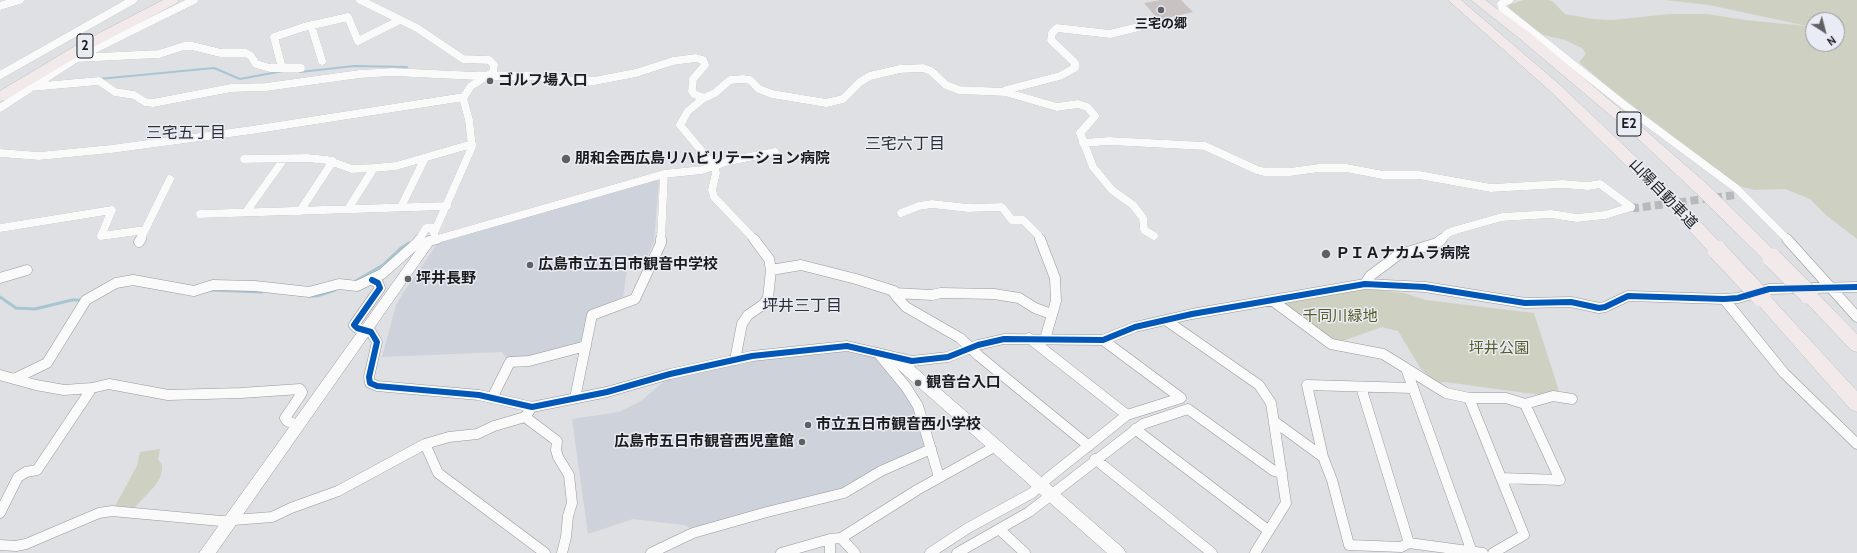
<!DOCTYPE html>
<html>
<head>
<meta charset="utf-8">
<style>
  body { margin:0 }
  #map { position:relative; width:1857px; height:553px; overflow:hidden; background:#dee0e4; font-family:Cabin,sans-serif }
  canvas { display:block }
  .north { position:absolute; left:1805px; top:12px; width:40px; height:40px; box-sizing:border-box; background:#e9ecf4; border:1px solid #96989e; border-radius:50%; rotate:144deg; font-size:11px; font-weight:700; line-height:16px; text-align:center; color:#191b1d }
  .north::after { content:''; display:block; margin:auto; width:14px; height:18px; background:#5e6063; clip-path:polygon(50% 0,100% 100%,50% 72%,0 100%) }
</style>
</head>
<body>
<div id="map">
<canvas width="1857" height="553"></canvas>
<div class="north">N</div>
</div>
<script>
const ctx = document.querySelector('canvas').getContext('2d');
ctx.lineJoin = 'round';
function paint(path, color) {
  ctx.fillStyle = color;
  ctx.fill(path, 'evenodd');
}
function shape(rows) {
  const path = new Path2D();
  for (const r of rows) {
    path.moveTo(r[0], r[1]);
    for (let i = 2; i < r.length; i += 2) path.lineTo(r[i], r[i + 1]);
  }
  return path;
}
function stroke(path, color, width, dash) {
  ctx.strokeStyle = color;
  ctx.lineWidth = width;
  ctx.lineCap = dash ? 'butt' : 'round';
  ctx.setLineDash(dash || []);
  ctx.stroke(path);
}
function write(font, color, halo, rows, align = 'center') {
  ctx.font = font + ' Cabin,"Noto Sans JP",sans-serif';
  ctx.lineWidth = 3;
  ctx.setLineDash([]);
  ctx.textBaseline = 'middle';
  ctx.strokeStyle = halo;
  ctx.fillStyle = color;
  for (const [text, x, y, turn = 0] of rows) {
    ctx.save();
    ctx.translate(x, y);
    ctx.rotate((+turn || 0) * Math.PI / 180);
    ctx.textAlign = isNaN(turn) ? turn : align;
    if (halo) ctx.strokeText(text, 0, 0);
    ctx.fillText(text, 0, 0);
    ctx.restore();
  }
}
const built = shape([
  [656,180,659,181,654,241,646,259,627,270,623,297,589,311,580,344,533,356,506,358,502,352,382,357,396,305,403,293,440,240],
  [848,350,868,355,877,359,911,397,925,445,923,447,845,489,693,529,684,525,633,519,588,534,572,419,619,412,641,401,667,379,746,362,820,352]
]);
const green = shape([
  [1524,0,1548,0,1552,1,1565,14,1593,19,1612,20,1670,14,1707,14,1745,20,1807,26,1709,5,1665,0,1857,0,1857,239,1827,216,1810,199,1785,189,1755,190,1739,186,1608,87,1579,62,1586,54,1582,48,1565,40,1543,35,1511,11,1508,5],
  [1813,20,1837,20,1837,44,1813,44],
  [1368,289,1404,293,1426,300,1534,313,1559,391,1541,395,1445,382,1436,383,1421,369,1398,331,1382,327,1337,343,1284,303],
  [160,449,158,459,162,465,162,470,160,478,154,487,133,509,114,508,137,466,140,452]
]);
const streamFar1 = shape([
  [300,72,354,66,407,67],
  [99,79,214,68,240,79,283,71]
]);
const stream = shape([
  [354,282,383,265,401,248,409,243],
  [209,290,262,292],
  [309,296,317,296,335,290],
  [0,297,16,308,35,309,72,300,81,300]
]);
const building = shape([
  [1161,0,1181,0,1193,12,1163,19,1156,17,1144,3]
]);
const minorTunnel = shape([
  [1631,207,1636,208,1735,195]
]);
const minorFar1 = shape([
  [360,0,417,28,463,59,489,60,494,65,493,72,471,86,463,98,469,120,472,147,434,233],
  [1509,0,1501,4,1502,8,1628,108,1737,189,1788,240],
  [0,6,20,0],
  [311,25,322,61],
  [77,58,159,54,184,46,192,46,221,53,246,53,251,56,256,64,270,68,301,68],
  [282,68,274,37,304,27,348,17,358,41,400,20],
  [0,75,133,0],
  [31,87,99,81,115,92,134,95,145,102,153,103,231,88,266,87,360,74,392,72,477,76,530,76,574,81,594,81,636,73,673,61,696,58,703,60,705,65,693,79,692,91,694,94,704,98,715,93,730,80,743,79,750,80,759,89,772,94,826,103,843,99,860,82,870,76,900,69,923,68,931,71,946,85,959,90,1005,92,1057,107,1078,104,1087,107,1095,116,1080,133,1093,167,1112,190,1133,205,1143,218,1144,230,1154,236],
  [1006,90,1060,76,1075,68,1075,63,1051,40,1052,33,1057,28,1110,34,1159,22],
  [704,98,688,111,680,125,715,167,716,173,712,190,714,197,755,240],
  [0,108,77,58,194,0],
  [1083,143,1109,141,1205,146,1257,170,1265,172,1290,172,1319,168,1346,168,1383,175,1419,175,1491,188,1562,184,1588,186,1600,184,1631,207],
  [0,153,39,156,111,149,252,130,464,97],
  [244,159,307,158,327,160,352,169,374,168,396,166,472,144],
  [401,207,425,158],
  [348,209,374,168],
  [300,211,333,161],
  [246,212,284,159],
  [901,213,919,206,932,204,968,208,1002,207,1012,220,1023,220,1038,235,1040,240],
  [200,214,447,206],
  [0,228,112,210,101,236,145,230,170,179],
  [140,240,145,230],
  [419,240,426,228,436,228],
  [434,240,664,174,702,170,729,161,775,152],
  [661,240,664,174],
  [1441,240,1448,233,1456,230,1502,217,1551,214,1577,218,1605,215,1631,207]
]);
const minor = shape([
  [1040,239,1055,278,1056,301,1045,339],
  [1787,239,1857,317],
  [429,241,437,239],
  [139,242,141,239],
  [771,270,801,265,856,279,894,291,896,296,906,307,960,338,979,356,1089,446],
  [0,278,27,270],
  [372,280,378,283,380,288,354,325,357,328,371,332,377,342,369,377,370,383,377,386,479,395,532,407,607,392,670,374,752,356,847,346,912,361,948,357,978,345,1004,339,1103,340,1135,327,1192,314,1365,284,1425,287,1525,303,1571,302,1599,308,1605,307,1628,296,1724,299,1738,298,1769,289,1857,287],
  [1365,284,1370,276,1398,255,1437,243,1442,239],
  [894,293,932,295,941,293,994,294,1019,298,1035,308,1051,314],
  [1724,299,1784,373,1857,444],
  [1273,301,1331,344,1383,354,1446,393,1469,398,1506,398,1525,404,1553,396,1572,399],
  [1167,321,1259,385,1271,403,1286,503,1255,553],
  [1029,338,1127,415],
  [878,353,906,387,918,406,939,477],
  [735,360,742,324,748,315,764,304,768,298,771,270,769,259,754,239],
  [1407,371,1472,552],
  [0,375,36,385,64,390,92,388,109,384,168,395,241,393,300,389,302,392,300,396,285,418,287,421,297,425],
  [14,379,47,363,86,300,116,283,133,280,194,291,213,285,255,286,309,292,339,284,357,286,382,274,417,243,420,239],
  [1361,387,1409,543],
  [1412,388,1307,385,1323,457,1332,480,1349,545,1401,547,1409,543,1483,553],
  [492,398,510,362,529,361,586,346],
  [575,398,592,315,635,299,661,243,661,239],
  [1469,398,1524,535,1493,553],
  [525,417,557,441,556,450,558,457,569,475,572,503,568,516,566,537,562,553],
  [1275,422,1323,457],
  [1135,429,1269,531],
  [425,444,438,473,545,553],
  [1095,459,1212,553],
  [1501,478,1560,480,1525,404],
  [0,513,18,477,26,472,37,470,92,388],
  [999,529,1025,553],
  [841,538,855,553],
  [830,539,830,553],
  [0,545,16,546,26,544,99,513,112,511,221,521,272,517,291,508,338,491,425,444,449,437,477,434,494,426,525,417,532,407],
  [651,553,693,533,767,512,844,493,881,471,931,449],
  [781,553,830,539,841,538,917,490,996,446],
  [930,553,968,528,1032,493,1048,478,1127,415,1181,398,1103,340],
  [957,553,1029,512,1143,424,1188,409,1274,471,1282,473]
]);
const tertiary = shape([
  [429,237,433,238,435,241,433,244,216,553,199,553,425,238,429,237],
  [896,354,901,355,1123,548,1126,553,1107,553,891,363,890,359,891,355,896,354]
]);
const motorway = shape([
  [163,0,179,0,177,3,92,48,5,100,0,101,0,91,82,42,163,0],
  [1448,0,1461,0,1560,85,1670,189,1723,246,1725,250,1723,254,1717,256,1711,254,1658,197,1550,91,1448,0],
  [1471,0,1485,0,1530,33,1645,130,1708,185,1778,254,1780,258,1778,262,1772,264,1766,262,1696,193,1635,136,1520,39,1471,0],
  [1808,288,1814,290,1857,334,1857,352,1851,350,1802,298,1799,294,1802,290,1808,288],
  [1761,291,1767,293,1857,391,1857,412,1850,409,1755,301,1752,297,1755,293,1761,291]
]);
const motorwayBridge = shape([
  [1717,250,1761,297],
  [1772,258,1808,294]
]);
const cycleway = shape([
  [372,280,378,283,380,288,354,325,357,328,371,332,377,342,369,377,370,383,377,386,479,395,532,407,607,392,670,374,752,356,847,346,912,361,948,357,978,345,1004,339,1103,340,1135,327,1192,314,1365,284,1425,287,1525,303,1571,302,1599,308,1605,307,1628,296,1724,299,1738,298,1769,289,1857,287]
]);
const markers = [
  [1161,10,4,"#5e6063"],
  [490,81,4,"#5e6063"],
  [566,159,5,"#5e6063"],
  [1326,254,5,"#5e6063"],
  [530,265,4,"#5e6063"],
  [408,279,4,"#5e6063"],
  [918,383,4,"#5e6063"],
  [808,425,4,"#5e6063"],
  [802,442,4,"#5e6063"]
];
const farPoinames = [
  ["三宅の郷",1161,24]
];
const shields = [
  [85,46,16],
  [1629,124,24]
];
const shieldNames = [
  ["2",85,46],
  ["E2",1629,124]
];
const poiNames = [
  ["ゴルフ場入口",498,81],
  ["朋和会西広島リハビリテーション病院",575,159],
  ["ＰＩＡナカムラ病院",1335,254],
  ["広島市立五日市観音中学校",538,265],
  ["坪井長野",416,279],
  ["観音台入口",926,383],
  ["市立五日市観音西小学校",816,425],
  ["広島市五日市観音西児童館",794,442,"right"]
];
const streetNames = [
  ["山陽自動車道",1663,194,46]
];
const parkNames = [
  ["千同川緑地",1340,317],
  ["坪井公園",1499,349]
];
const neighbourhoodNames = [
  ["三宅五丁目",186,133],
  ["三宅六丁目",905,144],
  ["坪井三丁目",802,306]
];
paint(built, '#cdd2db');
paint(green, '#ced1c1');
stroke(streamFar1, '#a9c5d2', 2);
stroke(stream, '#a9c5d2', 3);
paint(building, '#c8c2c0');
stroke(minorTunnel, '#b7b9bc', 8, [8, 4]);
stroke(minorFar1, '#97989c', 8);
stroke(minor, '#97989c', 11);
stroke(tertiary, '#97989c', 1);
stroke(motorway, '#bcbec0', 1);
stroke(minorFar1, '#fafafb', 8);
stroke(minor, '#fafafb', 10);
paint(tertiary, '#fafafb');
paint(motorway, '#f2eaea');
stroke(motorwayBridge, '#bcbec0', 20, []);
stroke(motorwayBridge, '#f2eaea', 19);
stroke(cycleway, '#0057b8', 6);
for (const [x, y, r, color] of markers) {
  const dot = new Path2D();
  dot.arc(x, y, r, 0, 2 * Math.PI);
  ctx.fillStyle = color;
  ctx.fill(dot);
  stroke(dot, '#e9ecf4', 1.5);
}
write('bold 13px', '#191b1d', '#e9ecf4', farPoinames);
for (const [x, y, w] of shields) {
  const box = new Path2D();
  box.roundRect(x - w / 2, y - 12, w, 24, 3);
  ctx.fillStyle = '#e9ecf4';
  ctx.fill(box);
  stroke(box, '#191b1d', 1);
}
write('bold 14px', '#191b1d', null, shieldNames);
write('bold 15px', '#191b1d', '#e9ecf4', poiNames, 'left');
write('15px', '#191b1d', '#e9ecf4', streetNames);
write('15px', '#565b23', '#e9ecf4', parkNames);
write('16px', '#2c2f35', '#e9ecf4', neighbourhoodNames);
</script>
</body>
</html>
